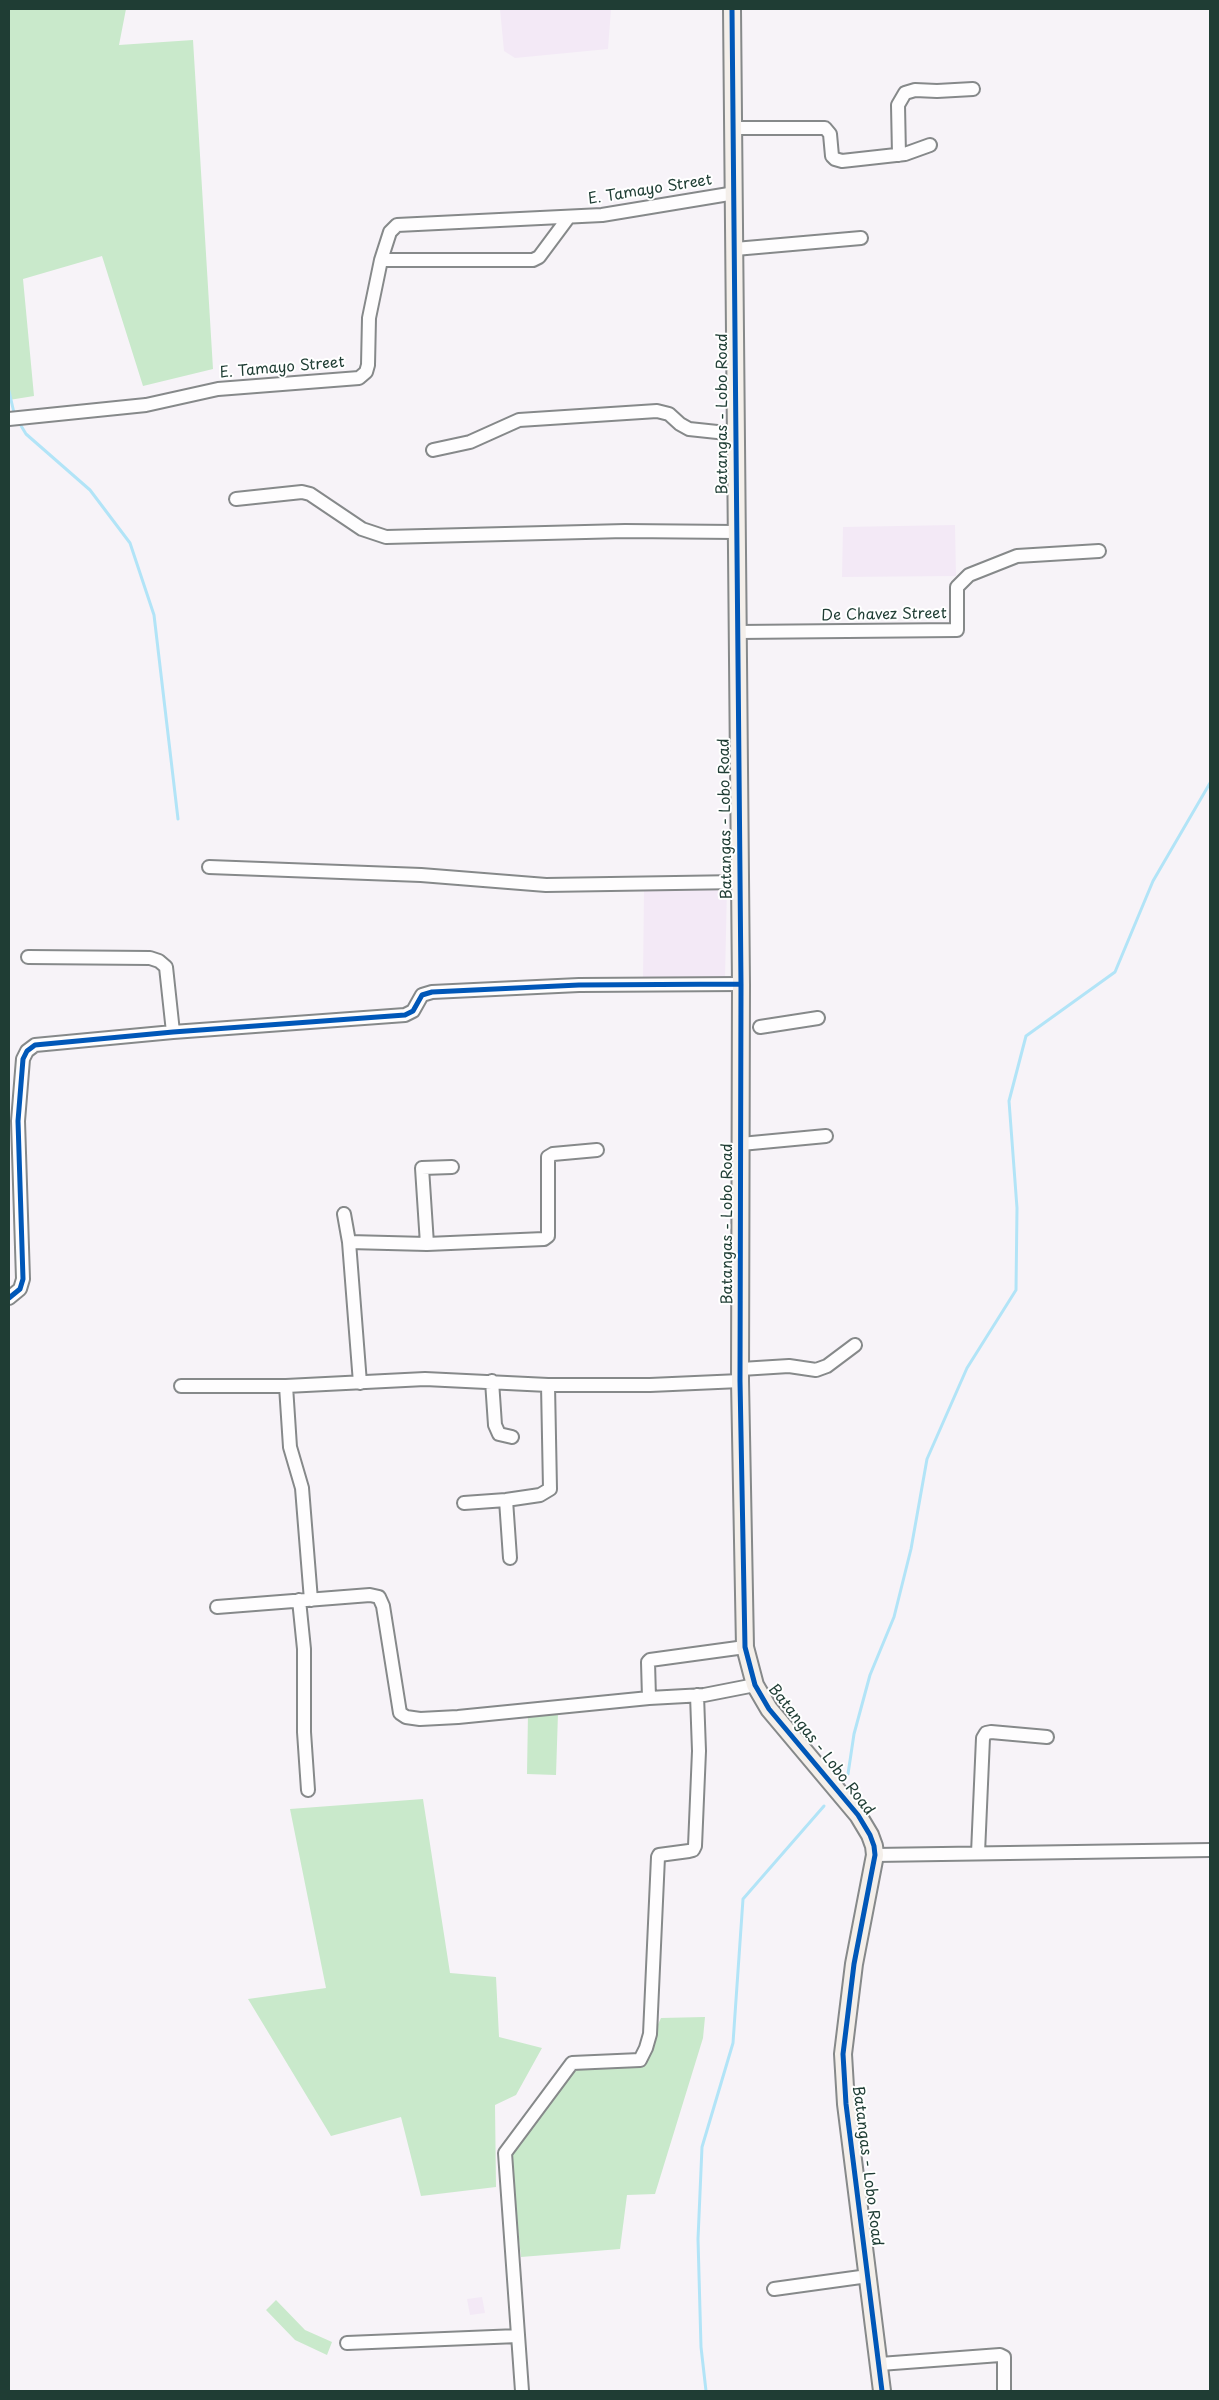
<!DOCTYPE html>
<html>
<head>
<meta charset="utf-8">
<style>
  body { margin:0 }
  #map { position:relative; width:1219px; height:2400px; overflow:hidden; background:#f7f3f8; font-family:"Playpen Sans",sans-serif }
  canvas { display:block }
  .frame { position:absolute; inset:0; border:10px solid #1f3d34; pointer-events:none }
</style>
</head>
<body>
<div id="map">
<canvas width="1219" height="2400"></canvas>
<div class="frame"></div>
</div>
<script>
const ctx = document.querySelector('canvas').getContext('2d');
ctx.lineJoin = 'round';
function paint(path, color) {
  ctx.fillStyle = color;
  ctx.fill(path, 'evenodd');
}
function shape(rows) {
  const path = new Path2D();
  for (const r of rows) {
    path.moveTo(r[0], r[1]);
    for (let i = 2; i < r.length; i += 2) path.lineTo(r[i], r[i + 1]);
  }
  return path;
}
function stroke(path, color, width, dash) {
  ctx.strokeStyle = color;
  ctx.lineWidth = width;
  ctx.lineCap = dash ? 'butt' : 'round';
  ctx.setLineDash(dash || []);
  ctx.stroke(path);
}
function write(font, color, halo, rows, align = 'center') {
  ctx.font = font + ' "Playpen Sans",sans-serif';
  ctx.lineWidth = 4;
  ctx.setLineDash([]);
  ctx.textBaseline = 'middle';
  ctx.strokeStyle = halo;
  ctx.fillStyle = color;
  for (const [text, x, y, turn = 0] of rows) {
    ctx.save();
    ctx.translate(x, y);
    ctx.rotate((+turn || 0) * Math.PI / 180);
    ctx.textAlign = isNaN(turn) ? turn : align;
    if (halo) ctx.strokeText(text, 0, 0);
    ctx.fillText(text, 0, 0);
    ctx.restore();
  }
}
const built = shape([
  [500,9,611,9,608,49,515,58,504,51],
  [955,525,956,576,842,577,843,527],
  [727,886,725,979,643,980,644,891],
  [482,2297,485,2313,470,2315,467,2299]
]);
const green = shape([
  [9,9,126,9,119,45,193,40,213,369,143,386,102,256,23,279,34,396,9,400],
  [528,1713,558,1713,556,1775,527,1774],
  [423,1799,450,1973,496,1977,499,2037,542,2048,516,2095,495,2105,496,2187,421,2196,401,2117,331,2136,248,1999,326,1988,290,1809],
  [705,2017,703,2038,655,2194,627,2195,620,2249,521,2257,509,2149,571,2064,641,2060,661,2018],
  [276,2300,305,2330,332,2342,327,2355,295,2340,266,2310]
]);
const stream = shape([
  [9,391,14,413],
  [20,424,26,434,90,490,130,543,154,615,178,819],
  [848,1774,854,1734,870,1675,894,1617,911,1549,927,1459,967,1368,1016,1290,1017,1208,1009,1101,1026,1036,1115,972,1153,881,1210,783],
  [706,2391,701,2347,698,2239,702,2147,733,2043,743,1899,824,1806]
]);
const minor = shape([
  [733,128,825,128,830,134,832,156,835,159,842,161,905,154,930,145],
  [899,155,898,105,905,93,915,90,937,91,973,89],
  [735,249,861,238],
  [381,260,533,260,539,257,568,218],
  [9,419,146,405,218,389,359,378,366,372,368,365,369,318,381,260,390,232,397,225,602,215,735,193],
  [433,450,470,442,519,420,657,411,669,414,680,424,689,429,736,434],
  [236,499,302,492,310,494,362,529,386,537,625,531,736,532],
  [737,632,957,630,957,587,969,575,1017,556,1099,551],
  [209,867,421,875,546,885,740,882],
  [28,957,150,958,159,961,166,967,173,1032],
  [760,1027,818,1018],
  [741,1144,826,1136],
  [344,1214,349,1242,360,1383],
  [349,1242,427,1244,544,1239,548,1236,548,1157,553,1154,597,1150],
  [427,1244,422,1168,452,1167],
  [9,1298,20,1289,23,1279,18,1121,23,1059,27,1051,35,1045,173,1032,405,1015,413,1011,422,995,432,992,579,985,741,984],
  [741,1369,789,1366,816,1370,827,1366,855,1345],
  [492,1381,495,1425,499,1434,512,1437],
  [181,1386,286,1386,425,1379,548,1385,650,1385,740,1381],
  [286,1386,290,1447,302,1488,311,1600],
  [506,1500,510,1558],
  [464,1503,506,1500,540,1495,550,1489,548,1385],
  [299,1600,304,1649,304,1732,308,1790],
  [217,1607,370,1595,379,1597,383,1606,400,1713,406,1717,420,1719,458,1717,649,1698,704,1695,755,1685],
  [649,1698,648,1662,650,1660,745,1647],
  [978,1853,983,1738,986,1733,991,1732,1047,1737],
  [875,1855,1210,1850],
  [774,2289,868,2276],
  [347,2343,518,2336],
  [880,2364,1000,2355,1004,2357,1004,2391],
  [522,2391,505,2153,572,2063,640,2060,646,2048,650,2034,658,1857,659,1855,689,1851,693,1850,695,1846,699,1751,697,1695]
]);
const major = shape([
  [732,9,741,984,740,1381,745,1647,755,1685,769,1709,858,1815,870,1835,874,1846,875,1855,854,1964,843,2054,846,2104,882,2391]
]);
const cycleway = shape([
  [732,9,741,984,740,1381,745,1647,755,1685,769,1709,858,1815,870,1835,874,1846,875,1855,854,1964,843,2054,846,2104,882,2391],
  [9,1298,20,1289,23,1279,18,1121,23,1059,27,1051,35,1045,173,1032,405,1015,413,1011,422,995,432,992,579,985,741,984]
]);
const streetNames = [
  ["E. Tamayo Street",650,190,-9],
  ["E. Tamayo Street",282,368,-5],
  ["Batangas - Lobo Road",723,414,-90],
  ["De Chavez Street",884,615,-1],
  ["Batangas - Lobo Road",726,819,-91],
  ["Batangas - Lobo Road",728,1224,-90],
  ["Batangas - Lobo Road",821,1750,52],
  ["Batangas - Lobo Road",867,2166,83]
];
paint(built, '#f3e9f6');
paint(green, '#c9e9cb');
stroke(stream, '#b2e4f7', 3);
stroke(minor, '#86898a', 16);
stroke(major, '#86898a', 20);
stroke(minor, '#fefdfe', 12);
stroke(major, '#f4efea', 16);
stroke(cycleway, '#0057b8', 5);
write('15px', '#1f3d34', '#fff', streetNames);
</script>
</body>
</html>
